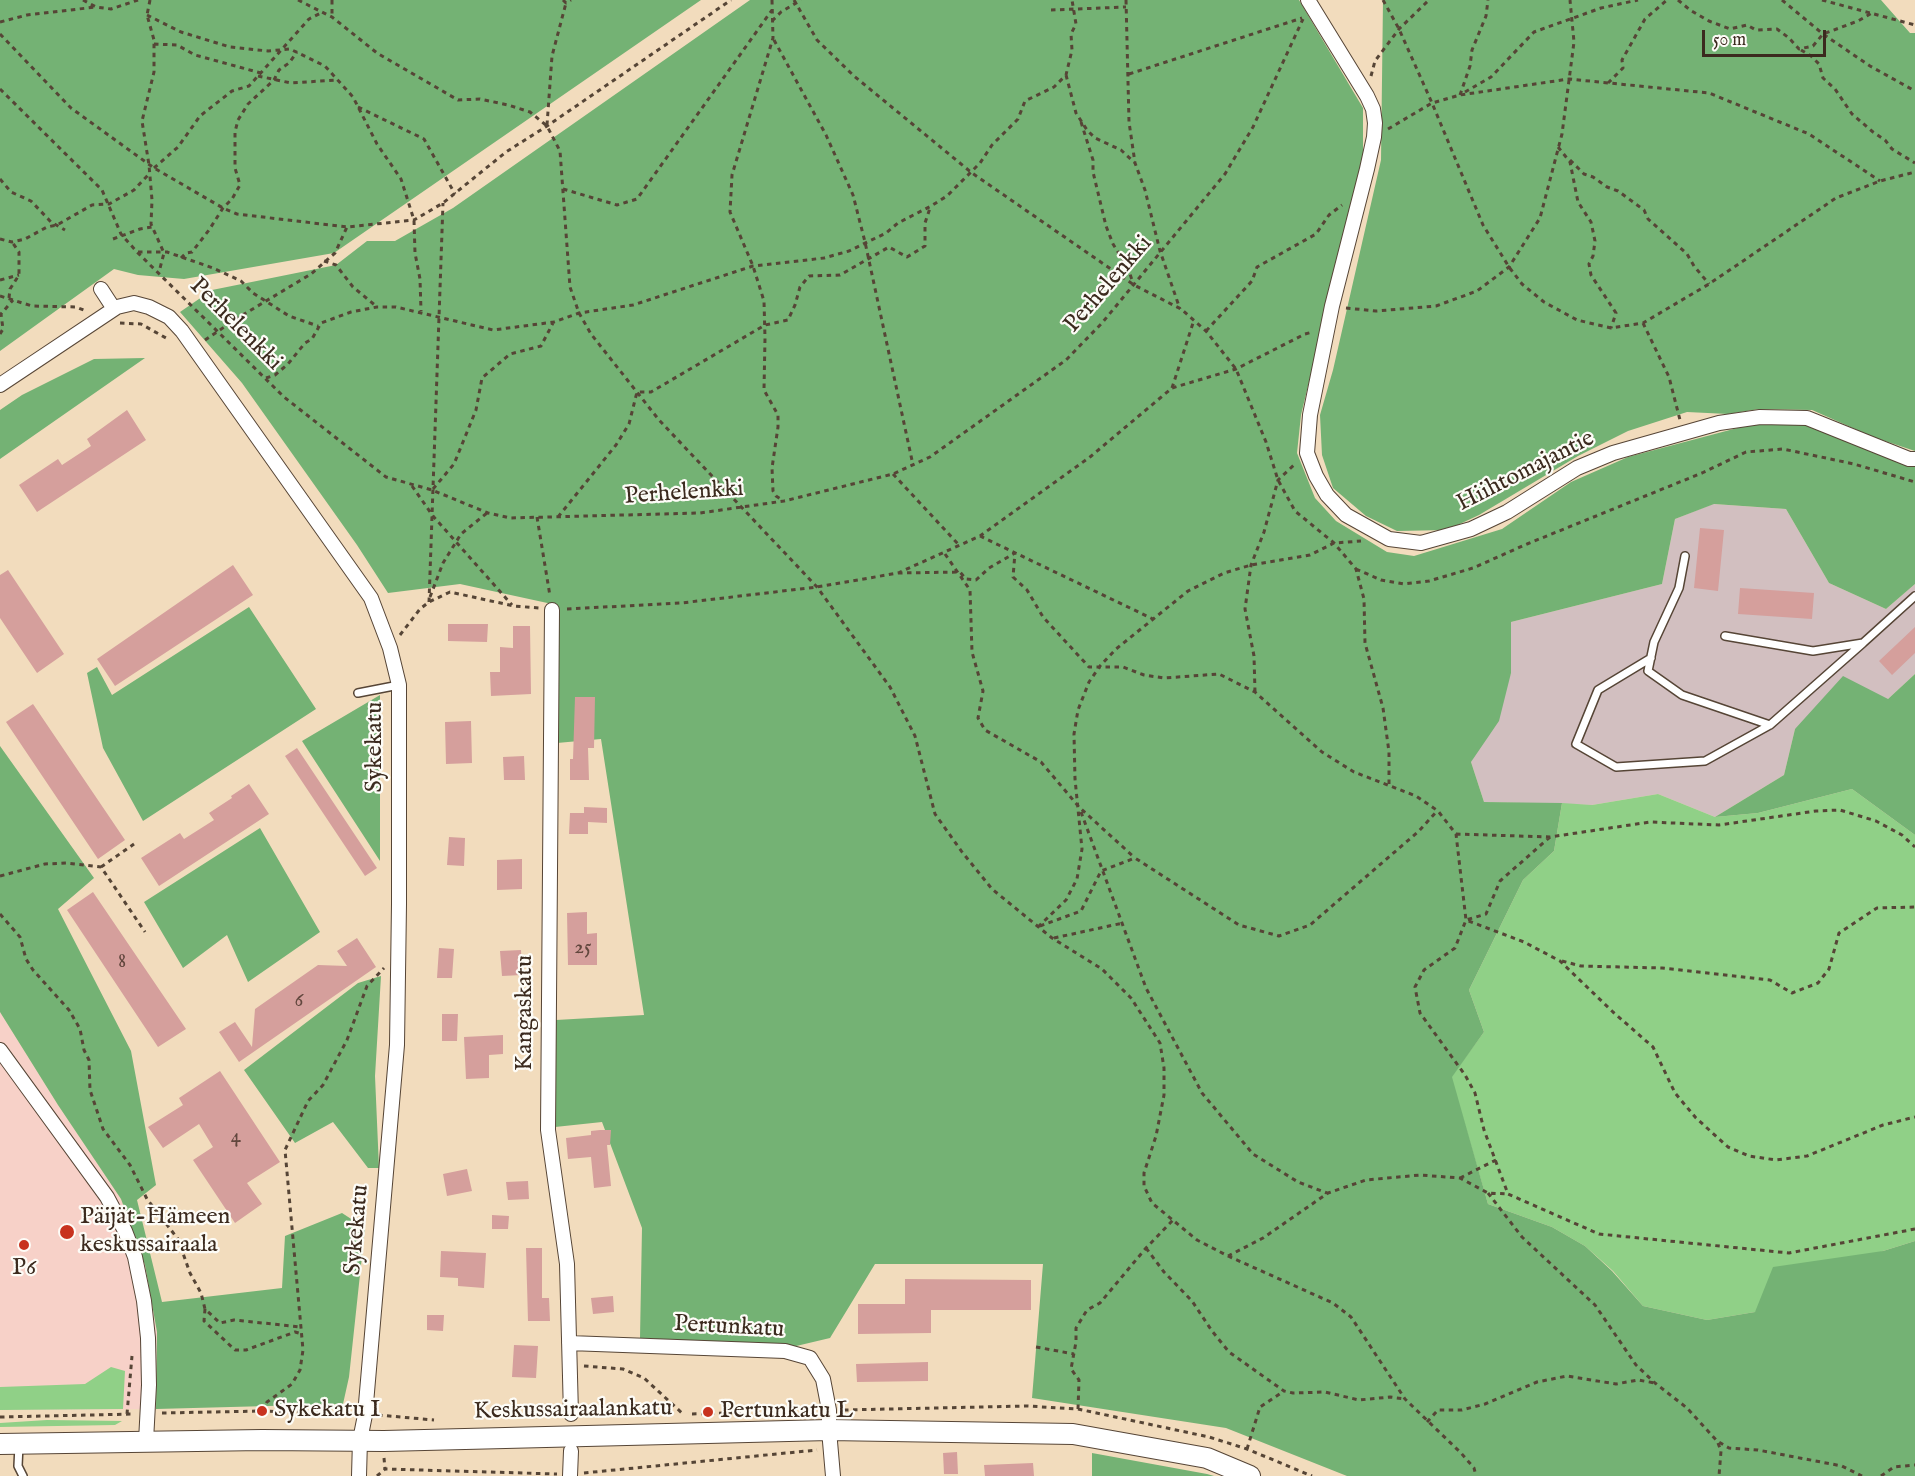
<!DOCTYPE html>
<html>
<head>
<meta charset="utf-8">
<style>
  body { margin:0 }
  #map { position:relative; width:1915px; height:1476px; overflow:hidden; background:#f2dcbd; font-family:"IM FELL English",serif }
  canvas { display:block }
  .scale { position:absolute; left:1702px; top:30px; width:124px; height:27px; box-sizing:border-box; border:3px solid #3b2a1e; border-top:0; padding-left:8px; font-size:18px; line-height:21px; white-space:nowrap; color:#3b2a1e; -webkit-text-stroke:4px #fdfcf7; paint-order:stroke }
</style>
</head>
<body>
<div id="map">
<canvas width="1915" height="1476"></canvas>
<div class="scale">50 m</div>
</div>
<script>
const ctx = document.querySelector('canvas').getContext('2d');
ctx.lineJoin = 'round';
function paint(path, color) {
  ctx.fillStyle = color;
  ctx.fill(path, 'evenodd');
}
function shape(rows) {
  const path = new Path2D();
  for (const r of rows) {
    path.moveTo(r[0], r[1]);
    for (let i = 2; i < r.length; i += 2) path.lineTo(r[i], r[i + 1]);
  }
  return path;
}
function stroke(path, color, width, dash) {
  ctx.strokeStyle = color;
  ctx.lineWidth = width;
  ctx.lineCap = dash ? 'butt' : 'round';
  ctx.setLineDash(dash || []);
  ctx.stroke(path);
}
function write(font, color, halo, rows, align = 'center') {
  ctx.font = font + ' "IM FELL English",serif';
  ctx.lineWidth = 4.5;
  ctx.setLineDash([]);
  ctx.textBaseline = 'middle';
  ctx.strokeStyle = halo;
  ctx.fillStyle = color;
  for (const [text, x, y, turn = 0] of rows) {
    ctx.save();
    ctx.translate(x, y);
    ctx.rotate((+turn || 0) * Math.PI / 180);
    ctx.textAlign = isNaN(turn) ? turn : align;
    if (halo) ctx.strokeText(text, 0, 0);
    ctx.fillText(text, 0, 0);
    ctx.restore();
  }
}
const built = shape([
  [0,1012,58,1105,121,1199,145,1265,157,1332,156,1409,0,1410]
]);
const industrial = shape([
  [1713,504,1786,509,1829,583,1886,609,1915,584,1915,674,1888,699,1795,729,1784,775,1715,817,1658,794,1592,805,1484,802,1471,762,1511,673,1511,622,1662,584,1675,519]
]);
const green = shape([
  [1852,789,1915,835,1915,1241,1883,1251,1755,1312,1707,1320,1643,1306,1613,1271,1585,1246,1552,1227,1488,1204,1451,1077,1484,1032,1469,990,1523,880,1554,851,1562,803,1592,805,1658,794,1715,817,1758,813],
  [111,1367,125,1371,123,1409,0,1410,0,1387,85,1384],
  [47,1420,122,1421,115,1425,0,1427,0,1423]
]);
const forest = shape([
  [0,0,701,0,334,253,184,279,138,275,114,269,0,351],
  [750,0,1299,0,1363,108,1363,157,1301,415,1297,453,1315,498,1336,521,1387,552,1414,556,1502,529,1571,482,1628,457,1760,422,1805,423,1915,465,1915,584,1886,609,1829,583,1786,509,1714,504,1675,519,1662,584,1511,622,1511,673,1499,721,1471,762,1484,802,1562,803,1554,851,1523,880,1469,990,1484,1032,1452,1077,1488,1204,1552,1227,1585,1246,1612,1271,1643,1306,1707,1320,1755,1312,1773,1267,1883,1251,1915,1241,1915,1476,1347,1476,1226,1428,1032,1398,1043,1264,875,1264,830,1338,792,1347,640,1338,642,1228,602,1122,555,1127,556,1020,644,1015,601,739,557,743,552,604,460,584,388,593,357,545,242,383,180,312,212,290,336,265,367,241,395,241,453,208],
  [1383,0,1881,0,1910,33,1915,33,1915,451,1873,437,1812,410,1759,409,1728,414,1687,412,1628,431,1578,456,1479,515,1447,530,1397,531,1366,516,1333,488,1322,455,1320,415,1333,370,1381,160],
  [145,358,0,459,0,410,22,395,94,359],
  [249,607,316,709,143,821,103,748,87,673,97,667,112,695],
  [1915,674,1915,835,1852,789,1758,813,1715,817,1784,775,1795,729,1843,676,1888,699],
  [380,695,380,861,302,741],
  [0,746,94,878,58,909,131,1051,156,1185,137,1200,162,1302,282,1288,285,1236,342,1213,365,1228,349,1377,343,1404,156,1409,157,1332,145,1265,121,1199,58,1105,0,1012],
  [260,828,320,932,248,982,227,935,183,968,144,902],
  [381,976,375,1076,379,1168,368,1168,333,1122,295,1143,244,1070,358,983],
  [1092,1453,1207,1474,1214,1476,1092,1476]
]);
const building = shape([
  [127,410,146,440,37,512,19,485,58,459,62,465,91,446,87,439],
  [1700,528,1724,530,1718,591,1694,588],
  [233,565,253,595,115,686,97,659],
  [8,570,64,654,37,673,0,618,0,575],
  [1740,588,1814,593,1812,619,1738,614],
  [448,624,488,624,487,642,448,641],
  [513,626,530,626,531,694,491,696,490,672,500,672,500,647,513,648],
  [1915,627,1915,653,1892,675,1879,661],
  [575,697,595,697,594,748,588,748,589,780,570,780,570,759,573,759],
  [33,704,125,840,98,859,6,722],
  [471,721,472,763,446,764,445,722],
  [297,748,377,868,365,876,285,756],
  [524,756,525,780,504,780,503,757],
  [249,784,269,814,159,886,141,858,180,833,184,839,214,820,209,813,232,798,231,796],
  [584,807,607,808,607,823,588,822,588,834,569,834,570,813,584,813],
  [449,837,465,838,464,866,447,865],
  [522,859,522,889,497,890,497,860],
  [93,892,186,1029,158,1047,67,910],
  [587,912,587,934,597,933,597,965,568,965,567,913],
  [357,938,376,967,239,1062,219,1032,235,1022,252,1047,255,1009,318,965,347,966,337,951],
  [439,948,454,949,452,978,437,978],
  [521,950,522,975,502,976,500,951],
  [442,1014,458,1014,457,1041,442,1041],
  [503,1035,503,1054,489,1055,489,1078,466,1079,464,1037],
  [220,1071,280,1162,247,1183,262,1204,235,1223,193,1160,213,1147,199,1124,163,1148,148,1127,183,1105,179,1098],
  [600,1130,611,1130,610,1145,607,1145,611,1186,594,1188,591,1157,568,1159,566,1138,591,1135,591,1131],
  [467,1169,472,1191,447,1196,443,1174],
  [528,1181,529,1199,508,1200,506,1182],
  [492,1215,509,1216,508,1229,492,1229],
  [526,1248,542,1248,542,1298,549,1298,550,1321,528,1321],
  [441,1251,486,1253,484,1288,458,1286,458,1278,440,1277],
  [905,1279,1031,1280,1031,1310,931,1310,931,1333,858,1334,858,1304,905,1304],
  [613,1296,614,1312,593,1314,591,1298],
  [427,1315,444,1315,443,1331,427,1330],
  [514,1345,538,1346,536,1378,512,1377],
  [928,1362,928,1381,857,1382,856,1364],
  [957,1452,958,1474,944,1474,943,1453],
  [1033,1463,1034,1476,985,1476,984,1465]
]);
const path = shape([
  [83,0,96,7,111,9,138,0],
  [150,0,147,15,154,40,154,72,142,121,149,165,152,200,151,224,164,253,159,272],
  [298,0,332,17,377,53,458,100,480,99,508,105,530,112,547,126,560,151,570,287,579,313,591,334,659,420,817,587,890,687,915,736,935,814,962,852,992,889,1052,938,1102,969,1131,998,1160,1043,1164,1068,1164,1095,1156,1136,1144,1173,1144,1186,1152,1203,1197,1240,1228,1256,1263,1238,1328,1193,1366,1180,1420,1175,1460,1178,1488,1193,1508,1194],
  [332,0,332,16],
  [563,0,566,3,571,0],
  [772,0,773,38,732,175,730,212,753,266,764,301,765,338,764,390,778,415,778,427,772,468,773,491,776,496,784,501],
  [794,0,817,40,854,76,972,173,1134,285,1181,309,1206,331,1236,369,1266,442,1278,480,1295,511,1334,543,1356,569,1364,599,1365,643,1383,708,1389,752,1389,786],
  [1126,0,1129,122,1135,163,1145,190,1160,251,1180,309],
  [1383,0,1399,29,1432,103,1483,225,1509,267,1522,284,1544,302,1577,320,1611,328,1643,323,1709,284,1836,198,1880,181,1915,172],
  [1678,0,1690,10,1709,21,1730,29,1747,25,1756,30,1777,29,1789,38,1799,49,1813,46,1823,34,1858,21,1872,13],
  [1782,0,1823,34,1870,66,1915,91],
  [1822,0,1915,25],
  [1051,10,1126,7],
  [147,15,181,32,230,47,268,51,290,49,325,66,353,97,377,144,401,179,414,220,415,253,420,279,421,311],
  [772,21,781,12,801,0],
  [0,22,27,15,96,7],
  [0,34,71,108,154,168,223,208,237,214,347,227,414,220,443,203,506,152,547,126,731,0],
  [774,40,826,135,853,195,865,242,913,465],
  [154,44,177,45,195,55,261,73],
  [1801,50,1811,56,1819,64,1823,78,1835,89,1852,114,1873,132,1885,140,1892,149,1915,163],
  [1129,74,1302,18],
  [1066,75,1076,113,1087,130,1095,138,1121,150,1135,163],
  [258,76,291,83,336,80],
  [1371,76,1375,61,1399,29,1429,0],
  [1608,83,1623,68,1622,60,1645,19,1667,0],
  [0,89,102,190,121,234,137,252,284,397,386,477,432,490,488,513,510,518,700,513,784,501,893,474,930,457,1066,360,1102,323,1225,174,1253,127,1303,19],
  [1465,92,1491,77,1534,32,1601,8,1638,0],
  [1460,95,1470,66,1472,50,1486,16,1488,0],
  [358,107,424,139,455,194],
  [1081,122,1093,160,1093,172,1106,226,1113,244,1128,268,1133,283],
  [547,125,552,56,566,3],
  [1388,129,1432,103,1460,95,1569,79,1709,93,1809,134,1880,181],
  [1558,147,1570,162,1578,202,1591,222,1595,241,1593,256,1589,264,1591,275,1616,313,1611,328],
  [1570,160,1584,174,1593,177,1607,187,1618,191,1644,210,1648,219,1687,254,1694,266,1709,284],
  [154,168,178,147,200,116,232,91,249,86,309,19,323,12],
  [0,179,11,192,31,201,51,222,65,230],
  [563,189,617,205,637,199,772,10],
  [0,239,12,242,25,239,47,227,57,225,92,205,109,204,134,190,149,174],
  [113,239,140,229,152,227],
  [138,252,167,252,213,268,241,281,253,293,289,316,318,326],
  [181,258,186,253,192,252,209,230,223,208,232,199,240,185,235,168,235,132,238,120,248,104,274,80,279,70,289,63,297,52],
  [324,261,336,265,353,287,376,306],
  [0,280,19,275],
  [0,296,32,306,76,307,86,311],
  [9,298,10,289,19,275,19,252,12,242],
  [1346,308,1376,311,1436,306,1477,291,1509,267,1540,218,1562,134,1574,42,1570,0],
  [120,323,141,324,166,338],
  [1643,323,1669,377,1680,420],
  [1206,331,1252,281,1257,267,1316,234,1329,215,1342,205],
  [0,334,3,329,1,314,13,300],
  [205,340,236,319,311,274,335,253,347,227],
  [266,378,275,375,288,364,305,343,312,339,321,323,351,312,377,307,396,307,493,330,554,322,579,313,633,305,753,266,824,258,849,251,886,233,898,223,931,206,947,196,980,163,992,145,1018,119,1025,101,1054,87,1066,75,1072,50,1071,34,1076,24,1072,0],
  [1172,388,1194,320],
  [893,474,959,545],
  [412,486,433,516,512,605],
  [433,489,454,464,476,410,482,378,510,354,541,346,553,323],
  [537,517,550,596],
  [558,517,616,445,629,424,637,392,651,392,765,325,788,320,795,305,800,287,809,276,840,275,889,247,907,257,925,246,925,223,930,208],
  [980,536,1153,619],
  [945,554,970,590,972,652,983,691,978,718,985,730,1041,762,1079,807,1135,858],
  [1356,569,1381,580,1404,584,1429,581,1473,568,1527,544,1702,473,1746,452,1783,449,1854,464,1915,482],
  [898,573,960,572,966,579,976,580,989,568,1015,553,1013,577,1027,590,1043,617,1089,667,1123,667,1144,675,1164,678,1219,674,1255,692,1322,752,1354,772,1416,796,1438,811,1456,834,1466,920,1524,942,1560,961,1613,1012,1653,1047,1675,1093,1696,1118,1728,1147,1749,1156,1776,1160,1807,1156,1883,1125,1915,1117],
  [430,597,443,563,461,534,487,513],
  [429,602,443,203],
  [567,609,681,603,817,587,898,573,980,536,1090,457,1172,388,1236,369,1305,334,1313,332],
  [400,635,420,609,429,602,450,592,514,606,539,608],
  [1255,692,1254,656,1245,609,1251,565,1264,532,1278,480,1295,464],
  [1081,812,1146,988,1202,1093,1253,1154,1298,1182,1327,1193],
  [1456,834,1550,837,1650,822,1719,825,1816,811,1840,810,1876,821,1902,835,1915,847],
  [1550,837,1500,881,1486,914,1466,920,1455,948,1424,970,1415,987,1420,1013,1465,1075,1475,1093,1484,1130,1508,1194,1599,1234,1789,1253,1915,1229],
  [101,867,134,844],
  [0,876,45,864,66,863,101,867,145,932],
  [0,914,20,937,26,959,33,970,69,1010,80,1029,84,1050,89,1060,90,1090,103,1129,130,1165,147,1199,178,1239,190,1273,201,1293,205,1309,220,1323,234,1320,301,1327],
  [1040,926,1081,911,1101,871,1135,858,1239,925,1279,936,1310,925,1419,831,1437,811],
  [1038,927,1066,900,1077,879,1082,849,1075,779,1074,734,1078,710,1089,682,1100,666,1116,649,1188,591,1224,573,1251,565,1310,555,1334,543,1361,541],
  [1054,938,1123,923],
  [1562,961,1581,966,1662,968,1770,980,1792,993,1818,983,1829,969,1839,933,1877,908,1915,907],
  [1460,1178,1496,1160],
  [1488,1193,1522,1237,1595,1305,1636,1365,1655,1383,1687,1408,1717,1441,1729,1448,1758,1450,1842,1466,1862,1476],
  [1146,1248,1164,1272,1192,1301,1212,1331,1229,1352,1284,1391,1293,1393,1325,1392,1359,1400,1390,1397,1405,1399],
  [1228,1256,1333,1303,1351,1317,1405,1399,1461,1453,1474,1468,1476,1476],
  [205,1309,204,1321,235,1350,246,1350,295,1332,302,1334],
  [1036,1347,1074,1354],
  [584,1366,623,1369,644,1378,683,1414],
  [1078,1409,1079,1380,1071,1369,1076,1342,1076,1328,1087,1310,1100,1303,1146,1248,1173,1220],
  [844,1410,1027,1406,1078,1409,1209,1437,1247,1449,1312,1476],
  [262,1411,267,1402,292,1384,300,1370,303,1350,285,1150,308,1101,323,1085,347,1040,367,986,384,968],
  [162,1413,262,1411,350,1414],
  [127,1414,132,1356],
  [692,1414,760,1412],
  [378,1415,434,1420],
  [0,1417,134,1414],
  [1427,1422,1438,1410,1462,1410,1485,1404,1537,1382,1567,1376,1616,1384,1638,1380,1655,1383],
  [1718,1443,1721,1451,1719,1476],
  [1247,1449,1260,1407,1284,1391],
  [384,1458,385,1469,557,1474],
  [584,1473,817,1450],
  [377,1476,385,1469],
  [1881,1476,1894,1467,1915,1465]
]);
const lane = shape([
  [1685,556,1679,588,1654,642,1648,671,1682,695,1770,725,1863,643],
  [1725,636,1813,651,1863,643,1915,596],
  [1651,658,1598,690,1576,744,1616,767,1705,761,1770,725],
  [358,693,399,685],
  [19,1445,18,1466,23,1476]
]);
const street = shape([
  [1308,0,1367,96,1373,109,1375,123,1374,137,1367,169,1332,306,1310,415,1307,453,1316,476,1327,495,1346,515,1389,539,1421,543,1471,529,1507,512,1577,468,1613,453,1719,423,1760,417,1807,418,1909,459,1915,459],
  [101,289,114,309],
  [0,385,117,307,134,303,149,307,169,317,182,331,371,598,390,648,399,685,399,904,397,1045,365,1415,360,1440,359,1476],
  [552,610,548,1130,567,1264,571,1414],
  [0,1050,107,1197,125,1231,135,1257,144,1301,148,1338,149,1385,146,1441],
  [569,1343,785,1351,810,1358,823,1379,829,1410,829,1430,833,1476],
  [570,1476,571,1451]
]);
const secondary = shape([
  [0,1444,262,1440,384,1441,829,1430,1073,1434,1207,1458,1250,1476]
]);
const markers = [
  [67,1232,8,"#c8321e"],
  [24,1245,6,"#c8321e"],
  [262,1411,6,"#c8321e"],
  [708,1412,6,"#c8321e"]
];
const numberNames = [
  ["25",583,949],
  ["8",122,963],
  ["6",299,1002],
  ["4",236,1138]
];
const streetNames = [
  ["Perhelenkki",1109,285,-49],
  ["Perhelenkki",235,325,45],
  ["Hiihtomajantie",1526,472,-27],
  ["Perhelenkki",684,494,-4],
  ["Sykekatu",376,747,-90],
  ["Kangaskatu",526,1013,-90],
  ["Sykekatu",358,1230,-85],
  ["Pertunkatu",729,1328,3],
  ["Keskussairaalankatu",573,1411,-1]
];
const poiNames = [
  ["Päijät-Hämeen",80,1218],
  ["keskussairaala",80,1246],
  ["P6",24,1269,"center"],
  ["Sykekatu I",274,1411],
  ["Pertunkatu L",720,1412]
];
paint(built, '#f7d1c8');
paint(industrial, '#d2bfc0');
paint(green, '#90d087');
paint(forest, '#74b274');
paint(building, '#d59f9c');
stroke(lane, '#564536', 10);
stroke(street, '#564536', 16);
stroke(secondary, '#564536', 22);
stroke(path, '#564536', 3, [4.5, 4.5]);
stroke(lane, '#fff', 7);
stroke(street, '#fff', 14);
stroke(secondary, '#fff', 20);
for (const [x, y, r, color] of markers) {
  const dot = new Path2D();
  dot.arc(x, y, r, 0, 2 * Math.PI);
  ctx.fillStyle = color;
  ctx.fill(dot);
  stroke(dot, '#fdfcf7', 2);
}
write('21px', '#62473e', null, numberNames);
write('24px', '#3b2a1e', '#fdfcf7', streetNames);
write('24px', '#3b2a1e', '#fdfcf7', poiNames, 'left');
</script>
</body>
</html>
